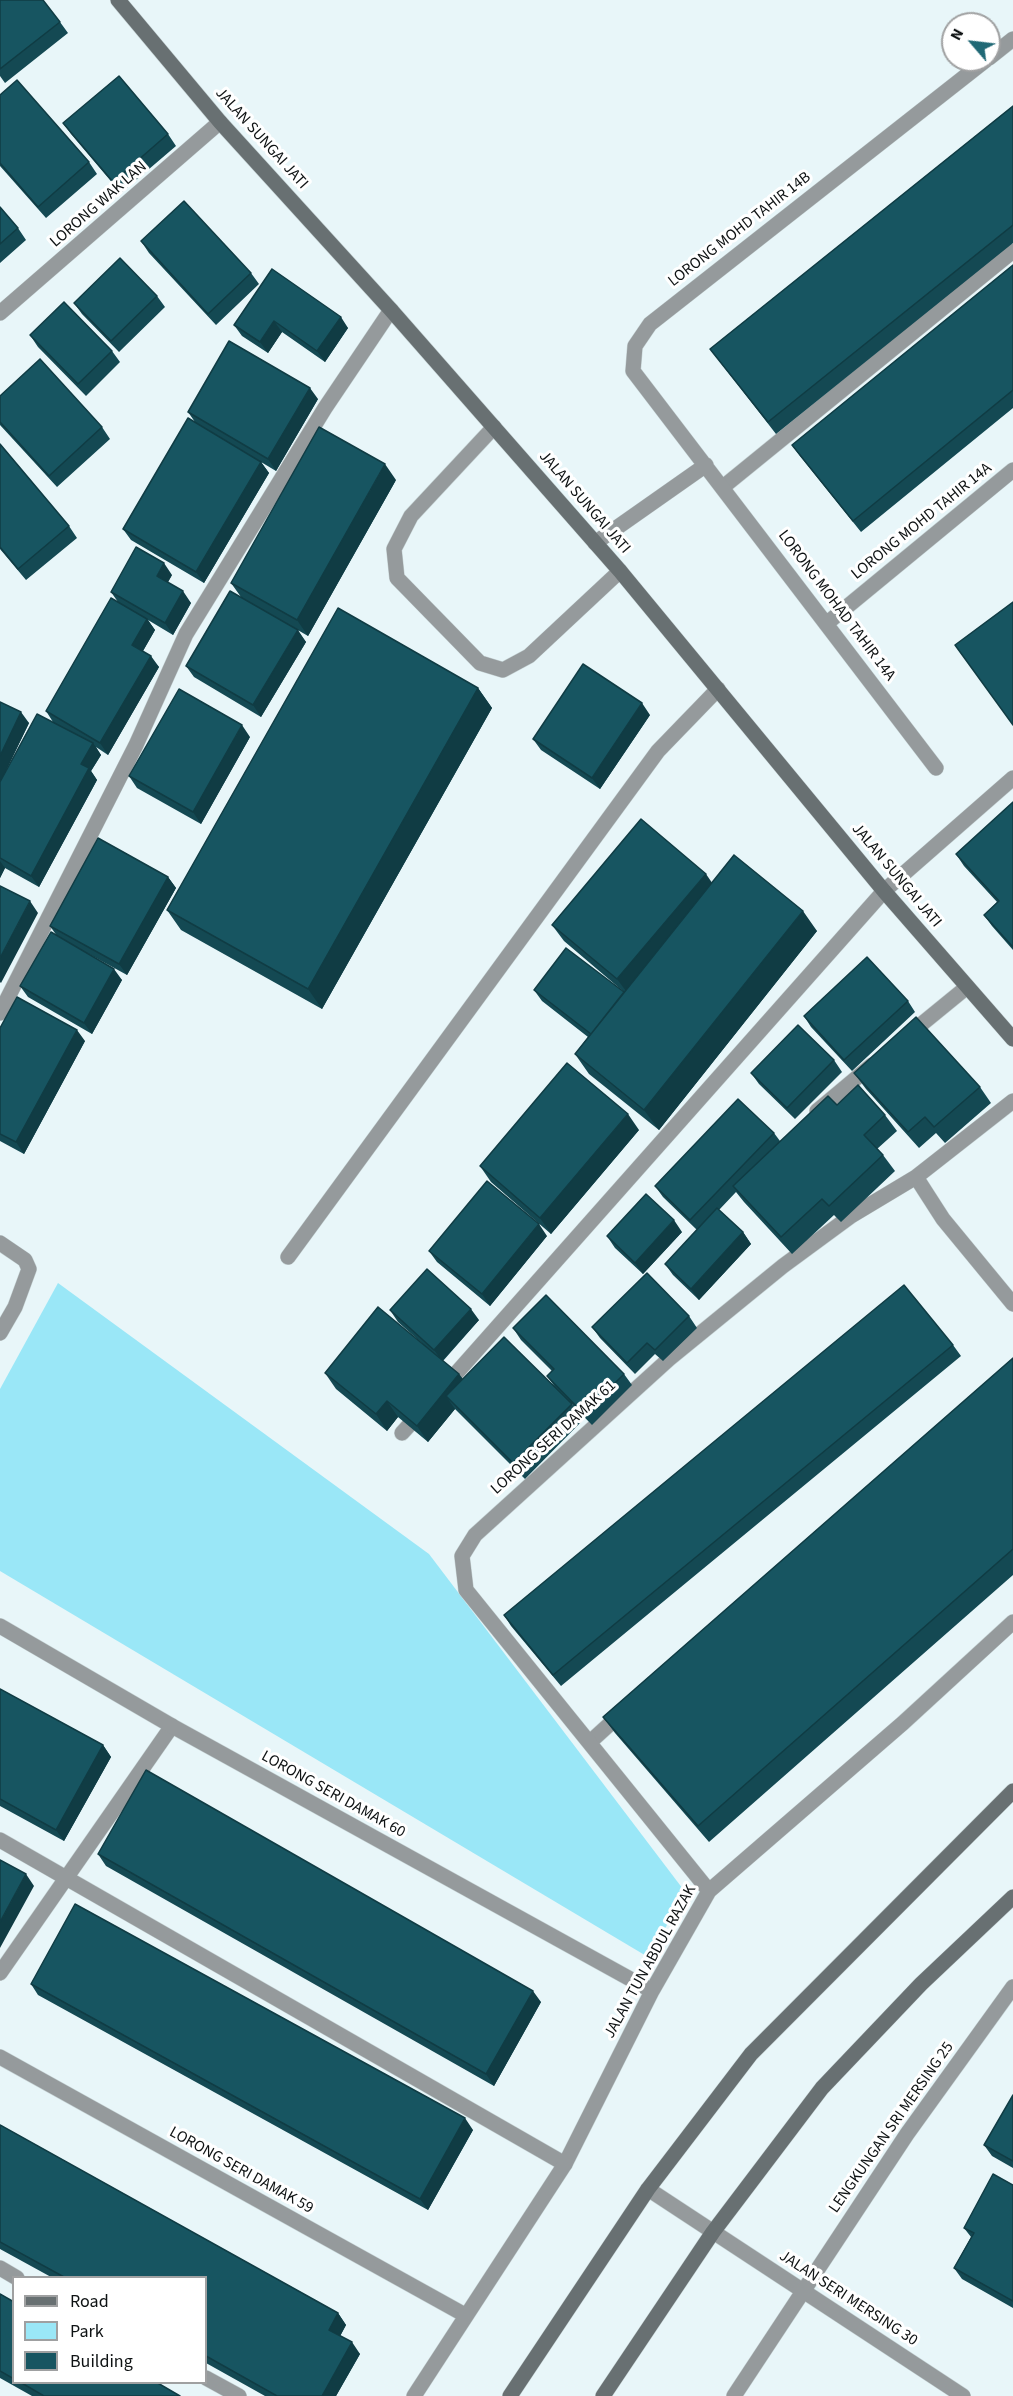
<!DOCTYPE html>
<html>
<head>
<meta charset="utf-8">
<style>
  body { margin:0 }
  #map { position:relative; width:1013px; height:2396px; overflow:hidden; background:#e8f6f9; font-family:"Source Sans 3",sans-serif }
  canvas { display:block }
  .legend { position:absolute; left:12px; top:2276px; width:195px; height:108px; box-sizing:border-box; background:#fff; border:2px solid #9fa0a1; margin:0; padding:8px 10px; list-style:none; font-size:18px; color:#0e1213 }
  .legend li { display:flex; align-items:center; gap:12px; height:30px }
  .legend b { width:30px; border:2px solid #9fa0a1 }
  .north { position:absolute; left:941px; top:12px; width:60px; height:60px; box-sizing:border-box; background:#fff; border:2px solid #9fa0a1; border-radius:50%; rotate:298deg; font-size:16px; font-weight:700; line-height:24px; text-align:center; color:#0e1213 }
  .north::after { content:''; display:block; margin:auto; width:21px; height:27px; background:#206875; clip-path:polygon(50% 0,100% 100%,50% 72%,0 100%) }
</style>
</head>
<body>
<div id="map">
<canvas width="1013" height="2396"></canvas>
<ul class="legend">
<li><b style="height:8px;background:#687072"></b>Road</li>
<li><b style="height:16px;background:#9ae7f7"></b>Park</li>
<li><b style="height:16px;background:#175561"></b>Building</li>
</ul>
<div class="north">N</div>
</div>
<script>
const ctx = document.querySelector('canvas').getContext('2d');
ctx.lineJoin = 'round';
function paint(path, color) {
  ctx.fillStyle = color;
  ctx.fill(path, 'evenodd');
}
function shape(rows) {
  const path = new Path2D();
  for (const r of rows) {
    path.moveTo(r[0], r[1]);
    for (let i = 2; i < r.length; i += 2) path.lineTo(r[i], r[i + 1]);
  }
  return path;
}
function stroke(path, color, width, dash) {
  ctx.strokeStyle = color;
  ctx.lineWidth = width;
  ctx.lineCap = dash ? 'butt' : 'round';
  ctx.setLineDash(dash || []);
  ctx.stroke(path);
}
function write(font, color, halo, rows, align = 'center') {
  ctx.font = font + ' "Source Sans 3",sans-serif';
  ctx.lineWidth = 6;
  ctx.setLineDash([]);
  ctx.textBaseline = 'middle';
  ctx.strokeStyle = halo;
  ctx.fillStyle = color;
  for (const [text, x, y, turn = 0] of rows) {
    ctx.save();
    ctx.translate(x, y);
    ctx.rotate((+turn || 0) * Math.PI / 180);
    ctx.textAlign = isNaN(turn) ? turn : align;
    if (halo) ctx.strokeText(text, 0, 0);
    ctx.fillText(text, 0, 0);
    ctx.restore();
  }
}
const green = shape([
  [58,1283,429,1554,686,1893,648,1957,0,1571,0,1389]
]);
const service = shape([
  [494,427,411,516,394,549,397,578,480,663,503,670,529,656,620,571],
  [723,487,1013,251],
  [288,1257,658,751,718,689],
  [444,1387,884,891],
  [402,1433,422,1411],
  [590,1742,623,1712],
  [0,1840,565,2164],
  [0,1973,172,1726],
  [0,2268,17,2278],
  [206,2378,239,2396]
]);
const minor = shape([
  [989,58,1013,39],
  [0,313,220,122],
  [595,543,706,465],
  [826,624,1013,470],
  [936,768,633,371,635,346,650,324,986,60],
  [884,891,1013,778],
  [0,1013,136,745,186,634,325,408,391,310],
  [907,1036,967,987],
  [817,1111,872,1065],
  [916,1177,943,1219,1013,1304],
  [0,1243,25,1260,29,1269,15,1307,0,1333],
  [0,1626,172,1726,652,1991],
  [709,1891,466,1590,462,1556,475,1535,669,1359,783,1266,851,1216,916,1177,1013,1101],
  [0,2057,465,2315],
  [648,2189,963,2396],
  [414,2396,565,2164,652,1991,709,1891,903,1723,1013,1622],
  [734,2396,907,2134,1013,1987]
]);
const secondary = shape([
  [118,0,220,122,391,310,620,571,884,891,1013,1039],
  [510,2396,648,2189,751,2054,1013,1791],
  [603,2396,713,2232,822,2088,921,1984,1013,1897]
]);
const wall = shape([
  [0,0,60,22,68,33,5,83,0,76],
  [0,95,89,162,97,174,46,218,0,166],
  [1013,106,1013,243,776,434,710,349],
  [63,123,168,134,176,146,121,193,71,134],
  [0,207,18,228,26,240,0,263],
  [141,241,251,273,259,284,216,325,149,253],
  [1013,265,1013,408,861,532,800,456,792,445],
  [272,269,348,328,325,362,282,332,268,353,242,336,234,325],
  [157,296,165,307,119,352,82,314,74,303],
  [30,335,112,351,120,362,86,396,38,347],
  [0,396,102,427,110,439,57,487,0,425],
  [318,399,276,471,261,462,269,473,204,583,131,540,123,529,195,422,188,412],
  [0,444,69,526,77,538,26,580,0,549],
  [396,480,308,636,296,629,306,642,261,717,194,677,186,666,241,597,231,583],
  [172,575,168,582,191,603,173,635,148,620,155,630,143,651,159,667,108,755,96,747,101,755,91,771,97,780,39,887,5,868,0,878,0,702,29,723,5,773,53,722,46,711,118,602,111,592],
  [478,688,492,708,322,1009,181,930,167,910],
  [650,715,600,789,541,750,533,739],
  [250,737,201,824,137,788,129,776],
  [1013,802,1013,950,992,926,984,915,997,902,964,866,956,854],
  [168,877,176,888,127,975,87,953,122,980,92,1034,28,997,20,986,57,936,50,926],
  [712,883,817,931,659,1130,589,1074,575,1054,588,1037,542,1001,534,990,624,992,564,941,552,925],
  [908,1001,915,1012,852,1071,811,1027,804,1016],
  [0,1028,85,1041,24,1154,0,1141],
  [834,1060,842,1072,795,1119,759,1084,751,1073],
  [854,1073,980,1087,991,1103,945,1143,936,1133,919,1148,866,1089],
  [837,1105,885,1115,897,1131,877,1149,883,1155,895,1171,841,1222,834,1215,792,1254,744,1202,736,1192,719,1210,743,1232,751,1244,699,1300,673,1275,665,1264,697,1230,663,1197,655,1186,774,1133,780,1141],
  [639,1130,551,1234,491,1182,480,1166],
  [682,1232,643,1274,615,1248,607,1236],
  [547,1236,490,1306,437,1262,429,1251],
  [390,1310,479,1320,443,1361,459,1374,463,1379,572,1404,583,1420,525,1479,455,1409,428,1442,398,1417,387,1431,336,1389,325,1373,434,1354,398,1322],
  [689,1316,697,1328,663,1361,655,1354,635,1374,600,1338,592,1327],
  [513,1328,624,1374,632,1385,592,1425,555,1387,547,1376,552,1371,521,1340],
  [953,1345,961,1356,561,1686,511,1626,504,1615],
  [1013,1358,1013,1575,709,1842,615,1733,603,1717],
  [0,1689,103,1745,111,1757,64,1841,0,1806],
  [98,1854,541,2002,494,2086,106,1866],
  [31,1984,473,2130,428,2210,38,1995],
  [1013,2095,1013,2168,992,2156,984,2145],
  [0,2125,338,2313,346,2325,340,2336,360,2354,336,2396,265,2396,206,2363,206,2277,51,2277,0,2249],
  [1013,2185,1013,2308,962,2279,954,2268,971,2237,964,2228],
  [0,2294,14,2302,14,2382,156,2382,180,2396,32,2396,0,2378]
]);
const shadedWall = shape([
  [341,317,348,328,325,362,317,351],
  [274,321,282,332,268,353,260,342],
  [310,388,318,399,276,471,268,459],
  [261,462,269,473,204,583,196,572],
  [385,464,396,480,308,636,297,620],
  [164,563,172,575,165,587,157,576],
  [183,591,191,603,173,635,165,623],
  [147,619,155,630,140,656,132,645],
  [298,630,306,642,261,717,253,705],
  [151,656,159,667,108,755,100,743],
  [478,688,492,708,322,1009,308,989],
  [642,703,650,715,600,789,592,778],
  [21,712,29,723,0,783,0,756],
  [242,725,250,737,201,824,193,812],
  [93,743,101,755,91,771,97,780,39,887,31,876,81,764],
  [0,861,5,868,0,878],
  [706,874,717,890,629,995,617,979],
  [168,877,176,888,127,975,119,964],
  [30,901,38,913,1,983,0,982,0,958],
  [803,911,817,931,659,1130,644,1110],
  [114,969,122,980,92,1034,84,1023],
  [77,1030,85,1041,24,1154,16,1142],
  [628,1114,639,1130,551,1234,540,1218],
  [674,1220,682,1232,643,1274,635,1263],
  [539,1224,547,1236,490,1306,482,1294],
  [743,1232,751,1244,699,1300,691,1289],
  [471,1309,479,1320,442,1361,434,1350],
  [459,1374,470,1390,446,1396,455,1409,428,1442,417,1426],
  [387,1401,398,1417,387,1431,376,1414],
  [103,1745,111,1757,64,1841,56,1830],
  [26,1874,34,1886,0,1948,0,1922],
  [533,1991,541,2002,494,2086,486,2074],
  [465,2118,473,2130,428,2210,420,2199],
  [338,2313,346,2325,337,2342,329,2330],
  [352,2342,360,2354,336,2396,322,2396]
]);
const building = shape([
  [0,0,43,0,60,22,0,69,0,0],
  [119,76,168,134,113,182,63,123,119,76],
  [17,80,89,162,38,207,0,163,0,95,17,80],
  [1013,106,1013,225,768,422,710,349,1013,106],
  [184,201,251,273,208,314,141,241,184,201],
  [0,207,18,228,0,244,0,207],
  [120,258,157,296,111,341,74,303,120,258],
  [1013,265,1013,390,853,521,792,445,1013,265],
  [272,269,341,317,317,351,274,321,260,342,234,325,272,269],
  [64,302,112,351,78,384,30,335,64,302],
  [229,341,310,388,268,459,188,412,229,341],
  [40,359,102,427,49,476,0,422,0,396,40,359],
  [188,418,261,462,196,572,123,529,188,418],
  [319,427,385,464,297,620,231,583,319,427],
  [0,444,69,526,18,569,0,547,0,444],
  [136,547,164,563,157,576,183,591,165,623,111,592,136,547],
  [230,591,298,630,253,705,186,666,230,591],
  [111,598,147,619,132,645,151,656,100,743,46,711,111,598],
  [1013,602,1013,725,955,645,1013,602],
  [338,608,478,688,308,989,167,910,338,608],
  [583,664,642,703,592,778,533,739,583,664],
  [179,689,242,725,193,812,129,776,179,689],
  [0,702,21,712,0,756,0,702],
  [37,714,93,743,81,764,89,768,31,876,0,858,0,782,37,714],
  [1013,802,1013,947,984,915,999,901,956,854,1013,802],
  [641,819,706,874,617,979,552,925,641,819],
  [98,838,168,877,119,964,50,926,98,838],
  [734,855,803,911,644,1110,575,1054,734,855],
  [0,886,30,901,0,958,0,886],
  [51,932,114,969,84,1023,20,986,51,932],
  [566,948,624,992,591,1034,534,990,566,948],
  [867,957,908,1001,844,1060,804,1016,867,957],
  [17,997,77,1030,16,1142,0,1134,0,1028,17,997],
  [916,1017,980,1087,934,1127,925,1117,908,1132,854,1073,916,1017],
  [798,1025,834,1060,787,1108,751,1073,798,1025],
  [567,1063,628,1114,540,1218,480,1166,567,1063],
  [858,1085,885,1115,864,1135,883,1155,829,1206,822,1199,781,1237,733,1186,828,1096,837,1105,858,1085],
  [738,1099,774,1133,690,1220,655,1186,738,1099],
  [487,1181,539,1224,482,1294,429,1251,487,1181],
  [646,1194,674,1220,635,1263,607,1236,646,1194],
  [717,1208,743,1232,691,1289,665,1264,717,1208],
  [427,1269,471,1309,434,1350,390,1310,427,1269],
  [647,1273,689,1316,655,1350,647,1343,627,1363,592,1327,647,1273],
  [904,1285,953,1345,553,1675,504,1615,904,1285],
  [546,1295,624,1374,584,1414,547,1376,554,1369,513,1328,546,1295],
  [378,1307,459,1374,417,1426,387,1401,376,1414,325,1373,378,1307],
  [504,1337,572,1404,513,1463,446,1396,504,1337],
  [1013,1358,1013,1549,698,1826,603,1717,1013,1358],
  [0,1689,103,1745,56,1830,0,1799,0,1689],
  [146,1770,533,1991,486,2074,98,1854,146,1770],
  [0,1860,26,1874,0,1922,0,1860],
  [75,1904,465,2118,420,2199,31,1984,75,1904],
  [1013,2095,1013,2161,984,2145,1013,2095],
  [0,2125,338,2313,329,2330,352,2342,322,2396,277,2396,206,2356,206,2277,64,2277,0,2242,0,2125],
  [993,2174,1013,2185,1013,2301,954,2268,974,2233,964,2228,993,2174],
  [0,2294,14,2302,14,2379,0,2371,0,2294],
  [20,2382,156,2382,180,2396,44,2396,20,2382]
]);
const streetNames = [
  ["JALAN SUNGAI JATI",261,139,48],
  ["LORONG WAK LAN",99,205,-41],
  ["LORONG MOHD TAHIR 14B",740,230,-38],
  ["JALAN SUNGAI JATI",584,503,49],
  ["LORONG MOHD TAHIR 14A",922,522,-39],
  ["LORONG MOHAD TAHIR 14A",836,606,53],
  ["JALAN SUNGAI JATI",896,876,50],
  ["LORONG SERI DAMAK 61",554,1438,-42],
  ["LORONG SERI DAMAK 60",333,1795,29],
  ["JALAN TUN ABDUL RAZAK",651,1962,-61],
  ["LENGKUNGAN SRI MERSING 25",892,2128,-55],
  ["LORONG SERI DAMAK 59",241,2171,29],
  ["JALAN SERI MERSING 30",848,2299,33]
];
paint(green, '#9ae7f7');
stroke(service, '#c5d2d4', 16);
stroke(minor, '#c5d2d4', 16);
stroke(secondary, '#c5d2d4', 16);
stroke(service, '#959a9c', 15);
stroke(minor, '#959a9c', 15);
stroke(secondary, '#687072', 15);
paint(wall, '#144953');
paint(shadedWall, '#103c44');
paint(building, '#175561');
stroke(building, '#103c44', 1.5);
write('16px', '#0e1213', '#fff', streetNames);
</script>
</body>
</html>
